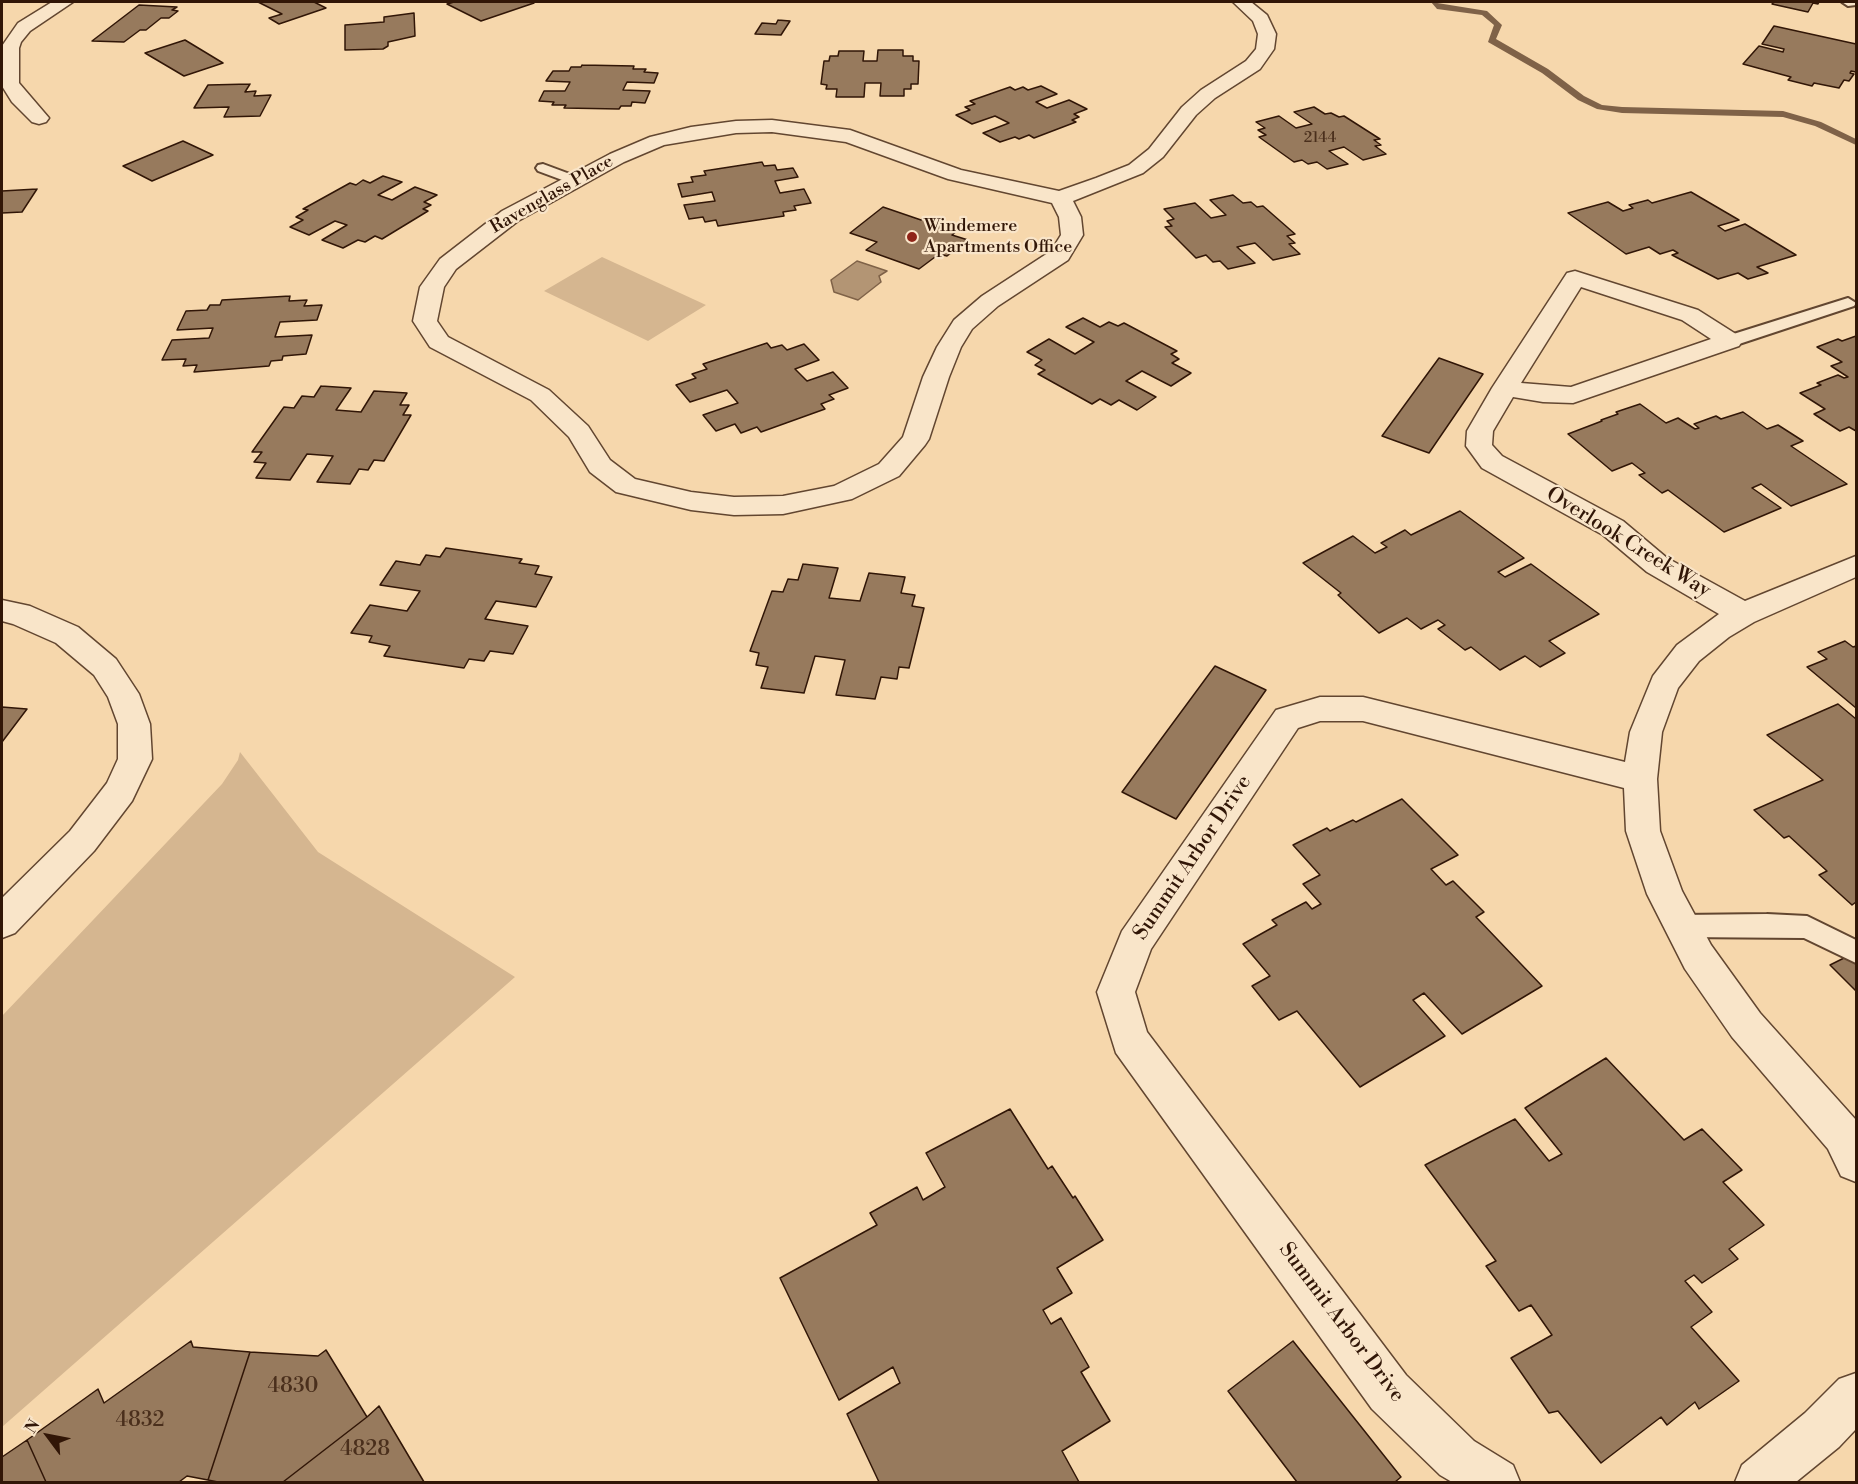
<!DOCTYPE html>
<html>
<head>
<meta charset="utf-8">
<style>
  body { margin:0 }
  #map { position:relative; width:1858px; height:1484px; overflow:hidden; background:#f6d7ac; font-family:"Libre Bodoni",serif }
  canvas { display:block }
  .frame { position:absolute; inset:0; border:3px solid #311607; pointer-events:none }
  .north { position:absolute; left:18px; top:1406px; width:60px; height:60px; -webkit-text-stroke:4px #f9e5c9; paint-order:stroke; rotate:302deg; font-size:16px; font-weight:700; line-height:24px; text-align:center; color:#311607 }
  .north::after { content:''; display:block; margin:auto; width:21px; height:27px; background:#311607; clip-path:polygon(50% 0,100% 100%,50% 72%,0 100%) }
</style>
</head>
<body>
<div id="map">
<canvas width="1858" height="1484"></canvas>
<div class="frame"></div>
<div class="north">N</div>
</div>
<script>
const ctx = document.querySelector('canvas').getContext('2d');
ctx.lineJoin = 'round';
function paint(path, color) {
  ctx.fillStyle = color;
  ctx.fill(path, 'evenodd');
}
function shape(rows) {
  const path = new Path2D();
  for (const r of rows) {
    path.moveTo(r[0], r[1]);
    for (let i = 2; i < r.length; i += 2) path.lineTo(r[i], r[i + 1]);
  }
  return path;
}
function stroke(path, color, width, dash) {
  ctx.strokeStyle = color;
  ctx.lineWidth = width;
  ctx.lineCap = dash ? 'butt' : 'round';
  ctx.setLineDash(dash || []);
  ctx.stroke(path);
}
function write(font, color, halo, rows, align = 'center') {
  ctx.font = font + ' "Libre Bodoni",serif';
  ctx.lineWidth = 4.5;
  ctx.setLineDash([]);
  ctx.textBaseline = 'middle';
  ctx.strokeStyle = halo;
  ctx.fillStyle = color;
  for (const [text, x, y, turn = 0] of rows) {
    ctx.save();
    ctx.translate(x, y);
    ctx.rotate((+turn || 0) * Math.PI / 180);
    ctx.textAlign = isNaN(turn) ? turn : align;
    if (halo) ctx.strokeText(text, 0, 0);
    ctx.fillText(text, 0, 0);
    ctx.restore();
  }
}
const green = shape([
  [602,257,706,305,648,341,544,291],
  [240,752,318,852,515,977,2,1427,2,1016,222,784,238,760]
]);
const water = shape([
  [857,261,887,271,879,276,881,282,858,300,834,292,831,280,857,261]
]);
const stream = shape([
  [1431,2,1487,11,1502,25,1496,39,1548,69,1584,96,1602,105,1622,107,1783,111,1821,122,1856,139,1856,145,1815,126,1783,117,1622,113,1597,109,1578,100,1542,73,1488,42,1494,25,1482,15,1437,9,1431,2]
]);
const building = shape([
  [258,2,314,2,326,8,279,24,269,18,282,14,258,2],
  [454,2,530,2,534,3,481,21,447,4,454,2],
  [1774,2,1819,2,1818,4,1813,3,1808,12,1772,4,1774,2],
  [139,5,177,7,172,10,178,11,169,18,161,18,146,30,140,30,124,42,92,41,139,5],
  [414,13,415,36,388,42,388,46,383,49,345,50,345,25,384,22,384,17,414,13],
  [778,20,790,21,781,35,755,34,762,23,776,24,778,20],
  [1774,26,1856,44,1856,72,1851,71,1850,73,1854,74,1849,81,1844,80,1839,88,1814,83,1812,86,1788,80,1791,77,1743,64,1759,46,1783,52,1784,49,1762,44,1774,26],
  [185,40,223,63,184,76,145,53,185,40],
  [878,50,903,50,903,56,913,56,913,61,919,61,918,84,911,84,911,89,904,89,904,96,880,96,881,83,865,83,864,97,836,97,837,89,826,89,827,85,821,84,824,61,829,61,830,56,838,56,839,51,864,51,863,61,877,61,878,50],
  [582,65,634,66,633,69,646,69,644,72,658,73,654,83,627,82,623,90,650,91,645,103,632,102,631,106,621,106,619,109,564,108,566,105,552,105,554,102,539,101,544,91,565,91,570,82,546,81,553,71,569,71,571,67,581,67,582,65],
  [250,84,245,92,256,91,254,96,271,95,260,116,224,117,229,107,194,108,208,85,250,84],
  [1041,86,1057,94,1036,102,1047,108,1069,100,1087,109,1074,114,1079,117,1072,120,1076,122,1034,138,1029,135,1019,139,1015,137,1000,142,983,133,1009,123,995,116,972,124,956,115,970,110,965,107,975,104,970,101,1010,87,1015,90,1023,87,1028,90,1041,86],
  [1314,107,1325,114,1331,113,1339,117,1344,116,1380,139,1374,140,1381,145,1375,146,1386,154,1363,160,1344,147,1329,151,1348,164,1327,169,1317,162,1308,164,1302,160,1294,162,1259,137,1266,135,1258,130,1265,128,1256,122,1279,116,1296,128,1312,124,1294,112,1314,107],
  [183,141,213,155,152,181,123,166,183,141],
  [762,162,764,166,775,165,777,170,793,168,798,177,775,181,780,193,804,189,811,203,794,206,796,210,783,212,784,216,718,226,716,220,705,222,703,217,689,219,684,205,715,201,712,192,682,197,678,184,693,182,691,177,706,175,704,171,762,162],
  [383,176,402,182,378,195,392,200,415,187,437,195,424,202,431,205,423,209,428,211,382,239,375,236,365,242,358,240,343,248,322,240,347,225,335,221,309,235,290,227,303,220,296,217,308,210,303,209,350,183,356,185,363,180,370,183,383,176],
  [37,189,22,212,2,213,2,191,37,189],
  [1691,192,1739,220,1718,226,1725,231,1745,224,1796,255,1757,267,1768,273,1748,279,1738,273,1718,279,1672,255,1678,253,1673,250,1660,254,1649,247,1626,254,1568,213,1608,202,1623,211,1633,208,1629,205,1648,200,1652,203,1691,192],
  [1233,195,1243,203,1251,202,1257,207,1263,206,1295,234,1287,236,1295,243,1289,244,1300,254,1273,260,1255,243,1237,247,1255,263,1228,269,1220,261,1213,262,1206,255,1196,258,1165,227,1172,226,1167,221,1174,219,1164,209,1195,203,1211,218,1226,215,1210,200,1233,195],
  [883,207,921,220,926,217,963,226,952,235,968,240,947,256,939,254,919,269,866,250,877,242,850,233,883,207],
  [290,296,289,301,307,300,304,306,322,305,317,320,280,322,275,337,312,335,306,354,283,356,282,360,271,361,269,366,194,372,197,365,183,366,186,359,162,360,172,340,209,338,213,328,177,330,186,311,207,310,210,305,220,305,222,300,290,296],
  [1083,318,1100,327,1109,322,1118,326,1124,323,1177,351,1171,354,1179,359,1172,363,1191,373,1171,386,1142,371,1126,381,1156,397,1137,410,1119,400,1111,405,1100,399,1092,404,1038,374,1045,370,1035,365,1042,360,1027,352,1049,339,1075,354,1094,342,1066,327,1083,318],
  [1856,336,1856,431,1849,427,1840,431,1814,414,1825,409,1800,393,1821,385,1817,383,1838,375,1844,378,1848,377,1831,366,1842,362,1817,347,1838,339,1842,341,1856,336],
  [767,343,771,348,782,345,787,350,804,344,819,360,795,369,807,381,833,372,848,388,829,395,834,399,821,404,825,409,761,432,757,427,741,433,735,424,716,431,703,415,738,403,727,390,690,402,676,385,696,378,692,374,707,369,703,364,767,343],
  [1439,358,1483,374,1429,453,1382,436,1439,358],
  [321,386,351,388,336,410,361,412,374,391,407,393,400,405,409,405,403,415,411,415,384,461,374,460,368,470,359,469,350,484,317,482,333,456,307,454,290,480,256,478,266,463,254,462,262,452,252,452,284,407,294,408,302,396,314,397,321,386],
  [1640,404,1666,423,1678,418,1695,429,1699,428,1694,424,1716,416,1721,419,1743,412,1767,429,1778,425,1803,441,1791,446,1847,484,1791,506,1761,484,1752,488,1781,508,1724,532,1668,490,1662,493,1639,475,1645,473,1632,463,1612,471,1568,434,1602,421,1601,420,1618,414,1616,412,1640,404],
  [1460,511,1524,558,1498,572,1505,577,1531,564,1599,614,1549,641,1565,653,1540,667,1525,656,1500,670,1471,647,1465,650,1438,629,1445,625,1438,620,1421,629,1407,618,1379,633,1338,595,1341,593,1303,563,1353,536,1375,553,1387,547,1381,543,1405,530,1411,535,1460,511],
  [446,548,522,559,519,563,539,566,535,574,552,577,536,607,496,601,485,619,528,626,513,654,490,651,484,661,469,659,464,668,384,656,390,646,369,642,372,636,351,633,370,605,407,611,420,591,380,585,396,561,420,565,426,555,440,557,446,548],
  [803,564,838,568,829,598,860,601,869,573,905,577,901,593,915,595,912,606,924,608,909,668,899,667,897,679,881,677,875,699,836,695,845,660,815,656,804,693,761,688,768,667,756,665,759,653,750,651,772,591,783,592,788,579,798,580,803,564],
  [1845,641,1853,647,1856,646,1856,708,1807,667,1827,659,1818,652,1845,641],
  [1215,666,1266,690,1176,819,1122,792,1215,666],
  [1838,704,1856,719,1856,902,1852,905,1819,875,1827,871,1789,836,1784,838,1754,810,1823,780,1767,735,1838,704],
  [2,707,27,709,2,742,2,707],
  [1402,799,1458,855,1431,869,1446,885,1453,881,1484,912,1476,917,1542,986,1462,1034,1424,993,1413,1000,1445,1036,1360,1087,1297,1011,1279,1020,1252,986,1270,976,1243,944,1277,925,1272,920,1306,902,1312,909,1321,904,1303,884,1320,875,1293,845,1327,828,1330,831,1353,820,1356,822,1402,799],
  [1856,952,1856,991,1830,965,1856,952],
  [1606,1058,1684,1140,1702,1129,1742,1170,1723,1182,1764,1225,1729,1249,1738,1259,1702,1283,1694,1275,1685,1281,1712,1312,1691,1327,1739,1381,1699,1409,1695,1402,1667,1425,1661,1417,1601,1463,1558,1411,1549,1413,1511,1358,1552,1335,1531,1305,1519,1311,1486,1266,1496,1261,1425,1165,1515,1119,1549,1161,1562,1154,1525,1108,1606,1058],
  [1010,1109,1048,1169,1052,1166,1073,1198,1075,1196,1103,1240,1057,1268,1072,1293,1043,1310,1051,1324,1061,1318,1089,1367,1081,1372,1110,1421,1062,1451,1079,1482,879,1482,847,1414,900,1383,893,1367,839,1400,780,1278,877,1225,870,1213,917,1187,923,1200,945,1187,926,1153,1010,1109],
  [191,1341,193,1347,250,1352,208,1480,187,1476,179,1482,46,1482,27,1440,98,1389,104,1403,191,1341],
  [1293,1341,1401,1477,1395,1482,1297,1482,1228,1391,1293,1341],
  [326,1350,367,1417,283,1482,218,1482,208,1480,250,1352,318,1356,326,1350],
  [379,1406,424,1482,283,1482,367,1417,379,1406],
  [27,1440,46,1482,2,1482,2,1457,27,1440]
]);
const service = shape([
  [1842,2,1856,2,1856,5,1848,6,1842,2],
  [543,164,578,177,580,180,573,184,538,171,536,168,538,165,543,164],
  [1848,298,1856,303,1854,306,1736,345,1730,346,1722,341,1724,337,1848,298],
  [1767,914,1807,916,1856,940,1856,963,1804,938,1681,937,1672,934,1668,926,1672,918,1681,915,1767,914]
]);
const minor = shape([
  [52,2,73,2,30,31,21,42,19,48,19,83,49,118,46,122,39,124,32,122,12,102,2,86,2,46,18,23,52,2],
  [1233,2,1251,2,1267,15,1276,34,1274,49,1260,69,1215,98,1196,115,1163,157,1143,173,1073,201,1081,217,1083,235,1068,260,998,306,972,329,961,347,949,377,929,439,925,445,899,476,852,499,783,514,734,515,691,510,616,492,590,472,569,437,531,400,430,347,413,321,420,287,440,259,502,211,610,154,650,137,691,127,736,121,772,120,850,130,961,170,1059,191,1096,178,1129,165,1149,149,1182,107,1201,90,1246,61,1256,49,1258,34,1253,21,1233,2],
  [772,132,846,142,948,179,1052,203,1059,217,1061,235,1051,251,982,296,954,320,937,347,923,377,903,437,879,464,834,486,783,496,734,497,691,492,635,479,610,460,588,426,549,390,448,337,437,321,444,287,456,269,518,221,624,162,664,145,736,133,772,132],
  [1575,271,1698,310,1739,336,1742,341,1739,346,1573,403,1543,402,1513,397,1493,431,1492,445,1502,456,1623,521,1667,558,1745,601,1856,556,1856,577,1754,622,1729,637,1699,661,1678,688,1662,732,1657,779,1660,831,1682,891,1711,945,1760,1013,1856,1120,1856,1182,1841,1176,1828,1149,1732,1037,1685,969,1647,894,1626,831,1624,788,1363,721,1320,721,1298,728,1151,949,1135,992,1147,1032,1406,1375,1474,1441,1513,1465,1520,1482,1452,1482,1440,1475,1372,1409,1116,1053,1097,992,1122,931,1276,710,1320,697,1363,697,1625,762,1630,732,1653,676,1677,645,1719,614,1647,572,1603,535,1482,468,1466,446,1467,431,1492,388,1567,273,1575,271],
  [1581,287,1682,320,1711,339,1571,387,1521,383,1581,287],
  [2,600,30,606,78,627,116,659,139,694,150,724,152,759,132,801,94,851,15,933,2,938,2,898,70,831,107,783,118,759,118,724,108,697,94,675,56,643,13,624,2,621,2,600],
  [1856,1373,1856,1429,1839,1447,1796,1482,1735,1482,1742,1465,1805,1413,1839,1379,1856,1373]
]);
const markers = [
  [912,237,6,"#8f2418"]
];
const farNumbernames = [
  ["2144",1320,138]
];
const farStreetnames = [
  ["Ravenglass Place",552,195,-30]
];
const farPoinames = [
  ["Windemere",924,227],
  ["Apartments Office",924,248]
];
const streetNames = [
  ["Overlook Creek Way",1628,543,32],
  ["Summit Arbor Drive",1193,858,-56],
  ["Summit Arbor Drive",1341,1323,53]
];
const nearNumbernames = [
  ["4830",293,1387],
  ["4832",140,1421],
  ["4828",365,1450]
];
paint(green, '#d5b690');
paint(water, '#b39574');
stroke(water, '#7f6248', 1.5);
paint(stream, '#7f6248');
paint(building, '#977a5d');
stroke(building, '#311607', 1.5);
stroke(service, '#624630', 4);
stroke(minor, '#624630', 3);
paint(service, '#f9e5c9');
paint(minor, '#f9e5c9');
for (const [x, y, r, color] of markers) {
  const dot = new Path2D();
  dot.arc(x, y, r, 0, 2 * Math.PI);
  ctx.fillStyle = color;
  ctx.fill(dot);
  stroke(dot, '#f9e5c9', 2);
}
write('15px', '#4a2f1c', null, farNumbernames);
write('18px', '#311607', '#f9e5c9', farStreetnames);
write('18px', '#311607', '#f9e5c9', farPoinames, 'left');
write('21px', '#311607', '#f9e5c9', streetNames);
write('21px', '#4a2f1c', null, nearNumbernames);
</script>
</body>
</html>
